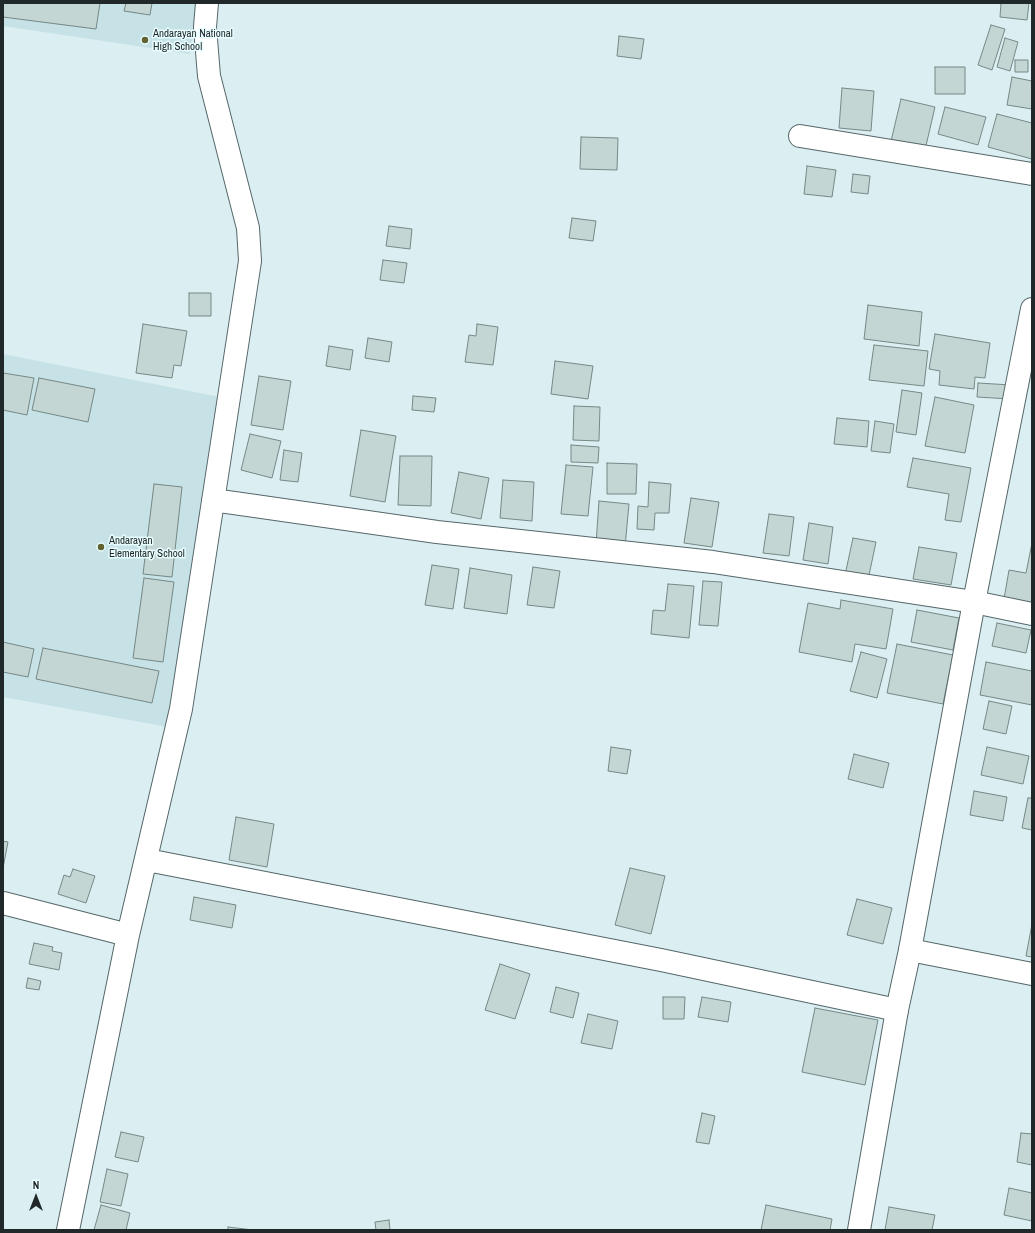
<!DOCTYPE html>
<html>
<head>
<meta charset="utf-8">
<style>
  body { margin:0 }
  #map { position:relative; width:1035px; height:1233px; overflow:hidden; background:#dbeff2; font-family:"Archivo Narrow",sans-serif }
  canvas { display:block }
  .frame { position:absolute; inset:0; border:4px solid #212829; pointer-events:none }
  .north { position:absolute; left:16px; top:1177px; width:40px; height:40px; -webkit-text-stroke:3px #e8fdff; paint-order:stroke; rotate:0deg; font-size:11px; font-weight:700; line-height:16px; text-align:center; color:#212829 }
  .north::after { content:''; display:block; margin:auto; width:14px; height:18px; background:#212829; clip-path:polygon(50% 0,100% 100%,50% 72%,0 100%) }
</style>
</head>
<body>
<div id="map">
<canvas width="1035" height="1233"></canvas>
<div class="frame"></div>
<div class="north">N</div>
</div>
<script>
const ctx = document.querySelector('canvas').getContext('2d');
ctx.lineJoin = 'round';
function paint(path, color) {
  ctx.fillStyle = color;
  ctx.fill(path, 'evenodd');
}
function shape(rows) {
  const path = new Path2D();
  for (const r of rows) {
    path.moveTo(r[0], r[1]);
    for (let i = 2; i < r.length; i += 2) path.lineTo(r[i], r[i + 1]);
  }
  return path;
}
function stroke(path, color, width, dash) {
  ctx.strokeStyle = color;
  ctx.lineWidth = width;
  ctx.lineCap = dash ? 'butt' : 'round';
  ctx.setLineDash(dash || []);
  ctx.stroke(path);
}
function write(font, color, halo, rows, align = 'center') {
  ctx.font = font + ' "Archivo Narrow",sans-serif';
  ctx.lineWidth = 3;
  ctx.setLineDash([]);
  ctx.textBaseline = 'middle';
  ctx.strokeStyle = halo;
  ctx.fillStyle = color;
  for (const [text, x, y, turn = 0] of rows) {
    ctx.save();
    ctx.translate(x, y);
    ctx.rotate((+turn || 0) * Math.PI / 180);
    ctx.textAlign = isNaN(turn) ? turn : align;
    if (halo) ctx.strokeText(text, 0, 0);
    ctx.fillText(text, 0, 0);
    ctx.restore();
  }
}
const built = shape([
  [3,3,198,3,190,54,3,26],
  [3,354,220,397,173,728,3,697]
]);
const building = shape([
  [3,3,100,3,96,29,3,17,3,3],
  [126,3,152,3,150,15,124,11,126,3],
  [1001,3,1029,3,1027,20,1000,17,1001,3],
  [991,25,1005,29,992,70,978,65,991,25],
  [619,36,644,39,641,59,617,56,619,36],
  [1005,38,1018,42,1010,71,997,67,1005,38],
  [1015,60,1028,60,1028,72,1015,72,1015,60],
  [935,67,965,67,965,94,935,94,935,67],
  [1012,77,1032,81,1032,109,1007,105,1012,77],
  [842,88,874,91,871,131,839,128,842,88],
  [901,99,935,107,925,150,891,141,901,99],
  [945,107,986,117,978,145,938,134,945,107],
  [997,114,1032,123,1032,159,988,147,997,114],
  [581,137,618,138,617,170,580,169,581,137],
  [807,166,836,170,832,197,804,194,807,166],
  [853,174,870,176,868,194,851,192,853,174],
  [572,218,596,221,593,241,569,238,572,218],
  [389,226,412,229,410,249,386,246,389,226],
  [383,260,407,263,404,283,380,280,383,260],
  [189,293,211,293,211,316,189,316,189,293],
  [868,305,922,312,919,346,864,339,868,305],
  [143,324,187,331,181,366,174,365,172,378,136,373,143,324],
  [477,324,498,327,493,365,465,362,469,335,476,336,477,324],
  [935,334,990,343,985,378,975,377,974,389,939,385,940,371,929,369,935,334],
  [368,338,392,342,389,362,365,358,368,338],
  [874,345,928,351,924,386,869,380,874,345],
  [329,346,353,350,350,370,326,366,329,346],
  [555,361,593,366,588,399,551,394,555,361],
  [3,373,34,378,27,415,3,410,3,373],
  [259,376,291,381,283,430,251,425,259,376],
  [39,378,95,389,88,422,32,410,39,378],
  [978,383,1011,385,1010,399,977,397,978,383],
  [902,390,922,393,916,435,896,432,902,390],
  [413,396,436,398,434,412,412,410,413,396],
  [935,397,974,405,965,453,925,446,935,397],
  [574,406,600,407,599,441,573,440,574,406],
  [837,418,869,421,867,447,834,444,837,418],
  [875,421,894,424,890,453,871,451,875,421],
  [361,430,396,436,385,502,350,496,361,430],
  [250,434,281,441,272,478,241,470,250,434],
  [571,445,599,447,598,463,571,462,571,445],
  [284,450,302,453,298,482,280,480,284,450],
  [400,456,432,456,431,506,398,505,400,456],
  [913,458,971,468,961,522,945,520,949,494,907,487,913,458],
  [607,463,637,464,636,494,607,494,607,463],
  [566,465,593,467,588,516,561,514,566,465],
  [459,472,489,478,481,519,451,513,459,472],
  [503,480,534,482,532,521,500,518,503,480],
  [649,482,671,484,669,513,655,513,654,530,637,529,638,506,648,507,649,482],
  [154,484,182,487,172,577,143,574,154,484],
  [691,498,719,502,712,547,684,543,691,498],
  [599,501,629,504,625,547,596,544,599,501],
  [769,514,794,517,789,556,763,553,769,514],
  [809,523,833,527,828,564,803,560,809,523],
  [853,538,876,542,868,580,845,575,853,538],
  [1032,543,1032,605,1004,599,1009,570,1026,573,1032,543],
  [919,547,957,553,951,585,913,579,919,547],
  [432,565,459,569,453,609,425,605,432,565],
  [533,567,560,571,554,608,527,605,533,567],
  [470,568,512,575,507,614,464,608,470,568],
  [144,578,174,582,163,662,133,658,144,578],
  [703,581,722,582,718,626,699,625,703,581],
  [668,584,694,586,689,638,651,634,653,610,665,611,668,584],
  [841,600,893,609,886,649,855,644,852,662,799,652,808,603,840,609,841,600],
  [917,610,959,618,953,650,911,642,917,610],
  [997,623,1031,630,1026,653,992,646,997,623],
  [3,642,34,649,28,677,3,672,3,642],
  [897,644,953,655,943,704,887,693,897,644],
  [43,648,159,671,152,703,36,679,43,648],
  [861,652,887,659,877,698,850,691,861,652],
  [986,662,1032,671,1032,705,980,695,986,662],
  [989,701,1012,706,1006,734,983,729,989,701],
  [611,747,631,750,627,774,608,771,611,747],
  [987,747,1029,756,1023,784,981,775,987,747],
  [854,754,889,763,883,788,848,779,854,754],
  [974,791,1007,797,1003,821,970,815,974,791],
  [1028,798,1032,798,1032,830,1022,828,1028,798],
  [236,817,274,824,267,867,229,860,236,817],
  [3,841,8,842,3,868,3,841],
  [630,868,665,876,651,934,615,925,630,868],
  [73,869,95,876,86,903,58,894,64,875,70,877,73,869],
  [194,897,236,905,232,928,190,920,194,897],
  [857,899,892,908,883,944,847,935,857,899],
  [1032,924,1032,957,1026,956,1032,924],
  [34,943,53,947,52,951,62,953,59,970,29,964,34,943],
  [500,964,530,974,515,1019,485,1010,500,964],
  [28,978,41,981,39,990,26,988,28,978],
  [556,987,579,993,573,1018,550,1012,556,987],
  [663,997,685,997,684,1019,663,1019,663,997],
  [702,997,731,1002,728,1022,698,1017,702,997],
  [815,1008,878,1020,865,1085,802,1072,815,1008],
  [588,1014,618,1021,612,1049,581,1043,588,1014],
  [702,1113,715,1116,709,1144,696,1142,702,1113],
  [121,1132,144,1137,138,1162,115,1157,121,1132],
  [1021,1133,1032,1134,1032,1165,1017,1162,1021,1133],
  [107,1169,128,1174,121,1206,100,1202,107,1169],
  [1009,1188,1032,1193,1032,1221,1004,1215,1009,1188],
  [101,1205,130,1213,126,1230,94,1230,101,1205],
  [766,1205,832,1219,830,1230,761,1230,766,1205],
  [889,1207,935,1215,932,1230,885,1230,889,1207],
  [389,1220,390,1230,376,1230,375,1222,389,1220],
  [228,1227,253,1230,228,1230,228,1227]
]);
const minor = shape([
  [800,136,1032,174],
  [213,500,437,532,713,562,974,602,1032,614],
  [147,860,661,960,897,1010],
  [3,903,128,935],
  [910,950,1032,974],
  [68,1230,128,935,181,709,250,261,248,228,209,76,205,27,207,3]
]);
const tertiary = shape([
  [859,1230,897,1010,910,950,974,602,1032,309]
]);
const markers = [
  [145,40,4,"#61622f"],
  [101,547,4,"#61622f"]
];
const poiNames = [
  ["Andarayan National",153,34],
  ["High School",153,47],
  ["Andarayan",109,541],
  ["Elementary School",109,554]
];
paint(built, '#c6e2e6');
paint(building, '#c3d6d4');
stroke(building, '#768886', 1);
stroke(minor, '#556769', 24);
stroke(tertiary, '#556769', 24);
stroke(minor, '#fff', 22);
stroke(tertiary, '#fff', 22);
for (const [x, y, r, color] of markers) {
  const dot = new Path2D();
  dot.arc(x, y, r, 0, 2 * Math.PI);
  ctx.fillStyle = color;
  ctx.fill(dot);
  stroke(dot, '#e8fdff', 1.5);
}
write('11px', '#212829', '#e8fdff', poiNames, 'left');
</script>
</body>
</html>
